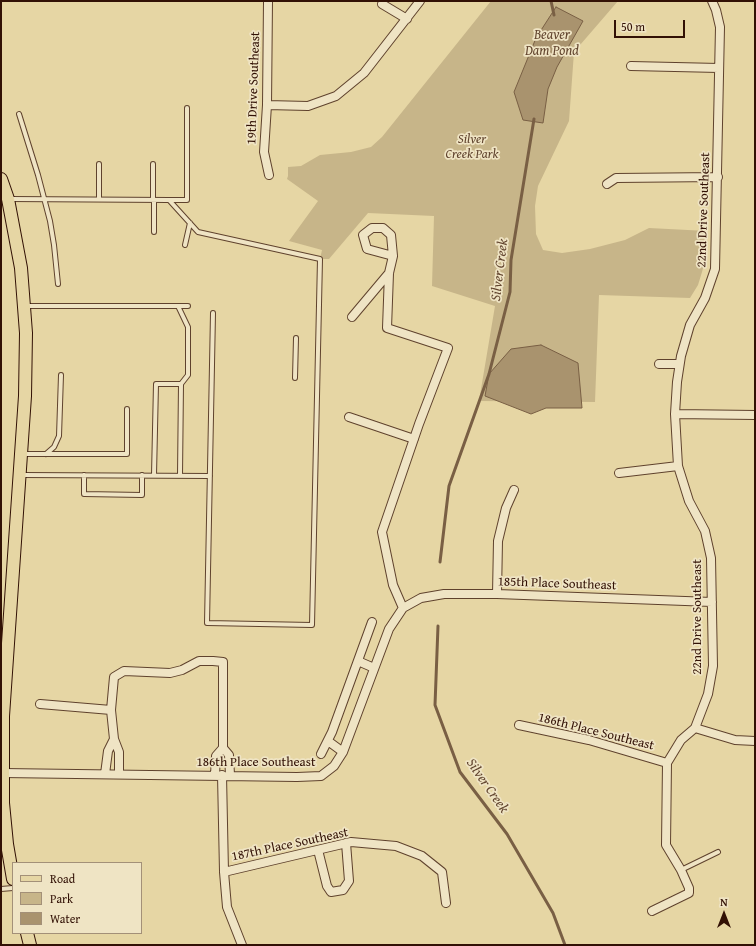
<!DOCTYPE html>
<html>
<head>
<meta charset="utf-8">
<style>
  body { margin:0 }
  #map { position:relative; width:756px; height:946px; overflow:hidden; background:#e6d6a4; font-family:"Gentium Book Plus",serif }
  canvas { display:block }
  .frame { position:absolute; inset:0; border:2px solid #321105; pointer-events:none }
  .legend { position:absolute; left:12px; top:862px; width:130px; height:72px; box-sizing:border-box; background:#efe4c4; border:1px solid #a39078; margin:0; padding:5px 7px; list-style:none; font-size:12px; color:#321105 }
  .legend li { display:flex; align-items:center; gap:8px; height:20px }
  .legend b { width:20px; border:1px solid #a39078 }
  .north { position:absolute; left:704px; top:894px; width:40px; height:40px; -webkit-text-stroke:3px #efe4c4; paint-order:stroke; rotate:0deg; font-size:11px; font-weight:700; line-height:16px; text-align:center; color:#321105 }
  .north::after { content:''; display:block; margin:auto; width:14px; height:18px; background:#321105; clip-path:polygon(50% 0,100% 100%,50% 72%,0 100%) }
  .scale { position:absolute; left:614px; top:20px; width:71px; height:18px; box-sizing:border-box; border:2px solid #321105; border-top:0; padding-left:5px; font-size:12px; line-height:14px; white-space:nowrap; color:#321105; -webkit-text-stroke:3px #efe4c4; paint-order:stroke }
</style>
</head>
<body>
<div id="map">
<canvas width="756" height="946"></canvas>
<div class="frame"></div>
<ul class="legend">
<li><b style="height:5px;background:#e6d6a4"></b>Road</li>
<li><b style="height:11px;background:#c7b589"></b>Park</li>
<li><b style="height:11px;background:#a9936e"></b>Water</li>
</ul>
<div class="north">N</div>
<div class="scale">50 m</div>
</div>
<script>
const ctx = document.querySelector('canvas').getContext('2d');
ctx.lineJoin = 'round';
function paint(path, color) {
  ctx.fillStyle = color;
  ctx.fill(path, 'evenodd');
}
function shape(rows) {
  const path = new Path2D();
  for (const r of rows) {
    path.moveTo(r[0], r[1]);
    for (let i = 2; i < r.length; i += 2) path.lineTo(r[i], r[i + 1]);
  }
  return path;
}
function stroke(path, color, width, dash) {
  ctx.strokeStyle = color;
  ctx.lineWidth = width;
  ctx.lineCap = dash ? 'butt' : 'round';
  ctx.setLineDash(dash || []);
  ctx.stroke(path);
}
function write(font, color, halo, rows, align = 'center') {
  ctx.font = font + ' "Gentium Book Plus",serif';
  ctx.lineWidth = 3.5;
  ctx.setLineDash([]);
  ctx.textBaseline = 'middle';
  ctx.strokeStyle = halo;
  ctx.fillStyle = color;
  for (const [text, x, y, turn = 0] of rows) {
    ctx.save();
    ctx.translate(x, y);
    ctx.rotate((+turn || 0) * Math.PI / 180);
    ctx.textAlign = isNaN(turn) ? turn : align;
    if (halo) ctx.strokeText(text, 0, 0);
    ctx.fillText(text, 0, 0);
    ctx.restore();
  }
}
const green = shape([
  [491,1,618,1,574,52,569,121,538,186,535,206,536,234,543,250,562,253,590,249,625,240,649,228,707,231,705,260,702,272,698,285,690,298,599,295,595,402,479,401,495,306,432,286,434,216,368,213,329,259,320,259,322,250,289,241,318,201,287,179,288,176,288,167,301,166,320,155,351,152,371,147,382,137]
]);
const water = shape([
  [556,7,583,21,557,67,548,89,543,123,523,120,514,92,536,38,556,7],
  [541,345,578,363,582,408,546,408,531,414,485,396,489,374,511,349,541,345]
]);
const stream = shape([
  [551,1,554,15],
  [440,562,449,486,489,374,510,292,511,260,534,119],
  [438,626,435,705,460,772,507,834,553,913,565,945]
]);
const lane = shape([
  [19,114,38,175,50,221,54,245,58,284],
  [10,199,169,200,198,232,320,259,312,625,207,623,213,313],
  [99,199,99,164],
  [153,200,153,164],
  [169,200,187,200,187,108],
  [154,232,154,200],
  [185,245,190,223],
  [25,306,178,306,188,327,188,375,181,384],
  [178,306,188,306],
  [295,378,296,338],
  [23,454,127,454,127,409],
  [46,454,54,447,59,436,61,375],
  [22,475,210,476],
  [84,475,84,494,142,495,142,475],
  [154,475,156,384,181,384,180,475],
  [681,870,718,852],
  [1,889,13,888]
]);
const street = shape([
  [268,1,267,105,264,152,269,175],
  [382,4,407,19],
  [631,66,719,68],
  [267,105,308,106,336,96,364,73,420,1],
  [607,184,616,178,718,177],
  [393,256,367,249,363,235,372,228,383,228,391,235,393,256,389,273,387,328,448,348,419,424,382,532,393,585,403,608],
  [352,317,389,273],
  [659,364,679,364],
  [675,414,755,415],
  [349,417,414,439],
  [619,473,678,466],
  [497,594,498,541,506,508,514,490],
  [358,661,374,668],
  [40,704,111,710],
  [519,725,589,740,667,763],
  [695,728,735,740,755,741],
  [328,741,343,752],
  [321,754,332,732,372,622],
  [3,773,297,777,321,776,334,766,343,752,389,629,403,608,421,598,444,594,497,594,712,602],
  [105,774,108,751,114,739],
  [119,774,119,752,114,739,111,710,114,677,124,671,170,673,182,670,199,661,213,661,223,662,223,748,229,755,230,775],
  [215,775,216,756,223,748],
  [222,775,224,872,227,907,242,945],
  [318,850,327,886,331,892,343,890,349,881,346,843],
  [224,872,351,842,396,846,422,856,442,872,446,903],
  [652,911,689,893,689,888,681,870,666,845,667,763,681,740,695,728,708,694,713,666,711,558,705,531,689,501,678,466,675,414,677,382,681,356,690,325,705,298,715,269,720,27,716,10,712,1]
]);
const primary = shape([
  [1,179,8,199,21,268,26,333,25,396,3,716,3,803,7,844,13,879],
  [27,933,30,945]
]);
const streetNames = [
  ["19th Drive Southeast",254,88,-88],
  ["22nd Drive Southeast",704,210,-88],
  ["185th Place Southeast",557,584,2],
  ["22nd Drive Southeast",698,617,-90],
  ["186th Place Southeast",596,732,14],
  ["186th Place Southeast",256,763],
  ["187th Place Southeast",290,845,-12]
];
const parkNames = [
  ["Silver",472,140],
  ["Creek Park",472,155]
];
const waterNames = [
  ["Beaver",552,35],
  ["Dam Pond",552,51],
  ["Silver Creek",500,270,-83],
  ["Silver Creek",487,786,55]
];
paint(green, '#c7b589');
paint(water, '#a9936e');
stroke(water, '#795f44', 1);
stroke(stream, '#795f44', 3);
stroke(lane, '#5f422d', 6);
stroke(street, '#5f422d', 10);
stroke(primary, '#321105', 14);
stroke(lane, '#efe4c4', 4);
stroke(street, '#efe4c4', 8);
stroke(primary, '#e6d6a4', 12);
write('13px', '#321105', '#efe4c4', streetNames);
write('italic 13px', '#5f422d', '#efe4c4', parkNames);
write('italic 14px', '#62452f', '#efe4c4', waterNames);
</script>
</body>
</html>
